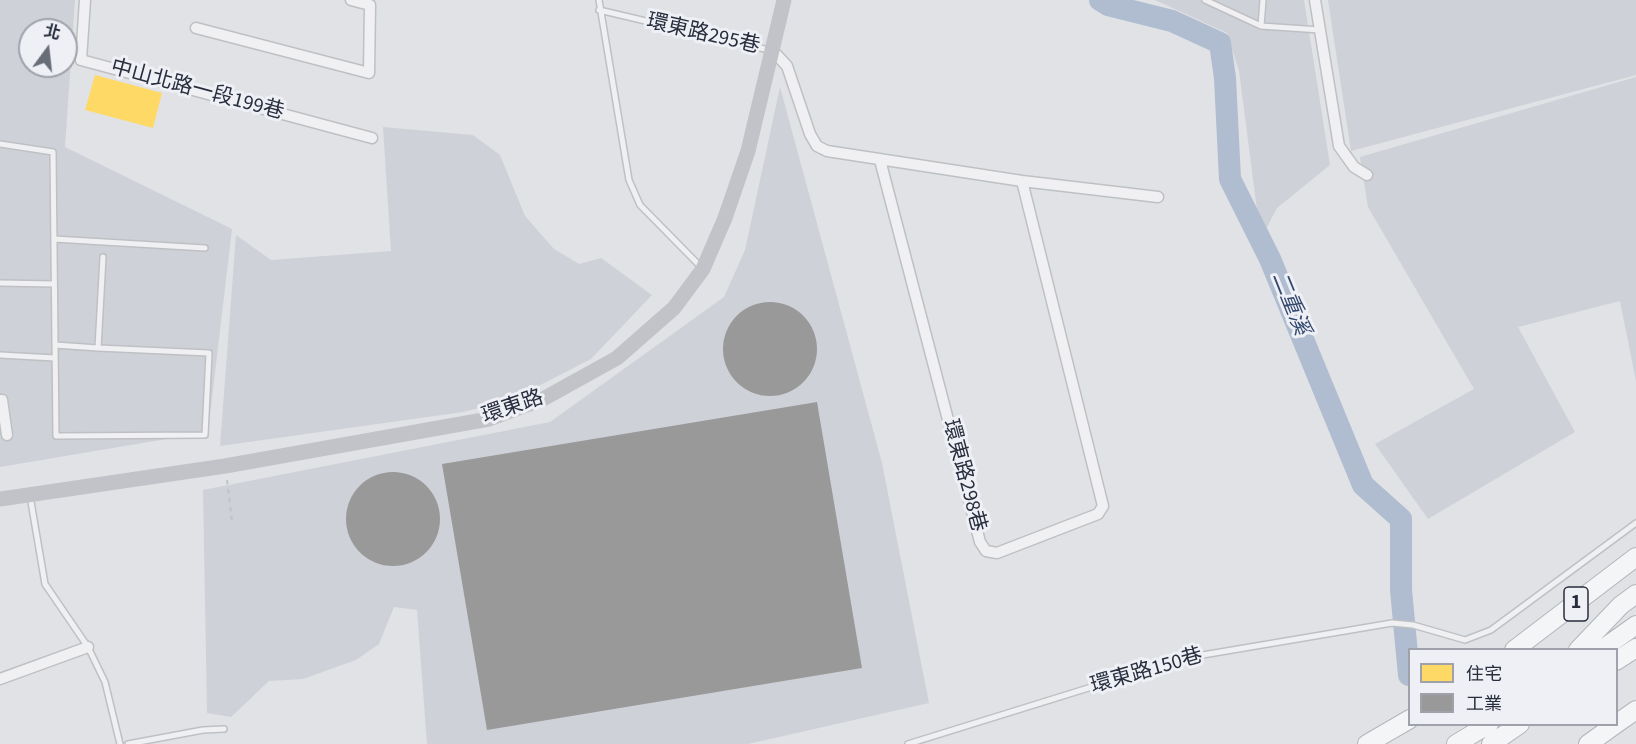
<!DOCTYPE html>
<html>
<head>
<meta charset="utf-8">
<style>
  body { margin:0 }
  #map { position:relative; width:1636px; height:744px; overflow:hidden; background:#e0e2e5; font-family:"Source Sans 3","Noto Sans TC",sans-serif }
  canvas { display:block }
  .legend { position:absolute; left:1408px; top:648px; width:210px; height:78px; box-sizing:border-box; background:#eef0f5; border:2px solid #9fa2ab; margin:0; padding:8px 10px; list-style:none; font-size:18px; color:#282e3d }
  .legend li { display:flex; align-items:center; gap:12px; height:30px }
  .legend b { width:30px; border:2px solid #9fa2ab }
  .north { position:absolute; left:18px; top:18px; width:60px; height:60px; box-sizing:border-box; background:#eef0f5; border:2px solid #9fa2ab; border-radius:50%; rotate:15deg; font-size:16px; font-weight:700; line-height:24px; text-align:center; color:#282e3d }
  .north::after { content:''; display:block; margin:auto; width:21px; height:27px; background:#686d78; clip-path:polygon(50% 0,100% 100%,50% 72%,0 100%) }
</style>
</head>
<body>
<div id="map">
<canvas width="1636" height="744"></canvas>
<ul class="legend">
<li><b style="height:16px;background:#ffd966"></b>住宅</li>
<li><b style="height:16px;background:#999"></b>工業</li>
</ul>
<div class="north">北</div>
</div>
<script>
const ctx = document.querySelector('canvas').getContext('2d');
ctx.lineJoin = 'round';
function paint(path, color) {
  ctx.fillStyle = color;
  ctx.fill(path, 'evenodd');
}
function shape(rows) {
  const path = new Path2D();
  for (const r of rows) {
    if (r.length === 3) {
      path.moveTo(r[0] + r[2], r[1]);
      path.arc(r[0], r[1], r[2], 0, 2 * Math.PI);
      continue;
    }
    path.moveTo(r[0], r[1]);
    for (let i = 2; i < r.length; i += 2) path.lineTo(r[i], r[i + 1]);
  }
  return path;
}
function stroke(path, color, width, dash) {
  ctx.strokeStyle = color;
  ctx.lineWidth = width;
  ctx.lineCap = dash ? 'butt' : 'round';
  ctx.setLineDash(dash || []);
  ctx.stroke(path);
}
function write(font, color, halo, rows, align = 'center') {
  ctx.font = font + ' "Source Sans 3","Noto Sans TC",sans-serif';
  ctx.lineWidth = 6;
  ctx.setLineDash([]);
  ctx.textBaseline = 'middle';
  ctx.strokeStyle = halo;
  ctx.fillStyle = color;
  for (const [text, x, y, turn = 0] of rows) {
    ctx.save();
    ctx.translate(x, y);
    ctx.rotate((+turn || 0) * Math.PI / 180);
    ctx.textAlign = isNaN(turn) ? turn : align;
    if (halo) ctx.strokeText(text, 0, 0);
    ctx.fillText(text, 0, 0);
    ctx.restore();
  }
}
const built = shape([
  [0,0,75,0,65,147,232,229,208,432,0,467],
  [30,30,66,30,66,66,30,66],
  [1155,0,1304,0,1330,165,1277,208,1266,229,1257,210,1239,71,1227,33],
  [1328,0,1636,0,1636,75,1351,151],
  [1636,77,1636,381,1620,301,1518,327,1575,432,1428,519,1375,444,1474,389,1368,207,1360,157],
  [780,87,882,463,929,703,748,744,427,744,417,610,394,607,379,644,356,660,303,679,269,681,231,717,207,713,203,490,550,422,724,297,745,250],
  [383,127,473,135,500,155,525,216,554,249,579,264,601,258,652,295,591,359,511,400,463,412,220,446,236,235,271,260,391,251]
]);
const homes = shape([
  [95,75,162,93,153,128,85,110]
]);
const industry = shape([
  [770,349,47],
  [817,402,862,668,487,730,442,464],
  [393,519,47]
]);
const river = shape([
  [1100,0,1108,5,1172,21,1220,43,1225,78,1230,179,1270,259,1363,485,1401,519,1401,590,1409,675]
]);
const path = shape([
  [227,480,232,521]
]);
const lane = shape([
  [599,0,629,180,640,205,702,268],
  [1205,0,1261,26,1320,30],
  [599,10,769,50],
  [1261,26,1263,0],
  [0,144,53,152,56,436,205,435,209,353,98,348],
  [54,239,205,248],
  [0,283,54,284],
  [55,345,98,348,103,257],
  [0,355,55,358],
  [30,496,45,584,88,647,105,682,120,744],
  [128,744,203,730,224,729],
  [908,744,1185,658,1392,623,1413,625,1465,640,1491,630,1636,523]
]);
const street = shape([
  [85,0,81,60,372,138],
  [1315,0,1339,146,1354,167,1367,175],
  [196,28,369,73,370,5,351,0],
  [773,51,787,66,810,134,817,146,827,151,1022,181,1158,197],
  [880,160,980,542,986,551,997,553,1098,514,1103,506,1022,181],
  [0,400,2,400,7,435],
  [0,679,88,647]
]);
const secondary = shape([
  [0,499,225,466,489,419,543,399,617,358,674,308,703,269,725,218,748,151,784,0]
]);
const highway = shape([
  [1514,650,1636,557],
  [1578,650,1621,605,1636,594],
  [1601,650,1636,625],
  [1616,661,1636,648],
  [1616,724,1636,710],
  [1367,744,1410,719],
  [1456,744,1489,724],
  [1491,744,1520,724],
  [1588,744,1616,724]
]);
const shields = [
  [1576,604,24]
];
const shieldNames = [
  ["1",1576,604]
];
const streetNames = [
  ["環東路295巷",703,35,13],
  ["中山北路一段199巷",197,91,15],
  ["環東路",513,408,-19],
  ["環東路298巷",963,476,75],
  ["環東路150巷",1147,672,-16]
];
const waterNames = [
  ["二重溪",1289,304,68]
];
paint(built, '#cfd1d8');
paint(homes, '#ffd966');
paint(industry, '#999');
stroke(river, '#b0bccf', 22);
stroke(lane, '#bec0c3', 8);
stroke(street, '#bec0c3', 13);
stroke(highway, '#b2b5ba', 20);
stroke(path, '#c2c3c9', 2, [4.5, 4.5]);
stroke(lane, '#f0f0f2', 5);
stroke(street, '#f0f0f2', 10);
stroke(secondary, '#c1c3c8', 15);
stroke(highway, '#f4f5f6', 18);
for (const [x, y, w] of shields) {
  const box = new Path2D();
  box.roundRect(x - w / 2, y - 17, w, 34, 4.5);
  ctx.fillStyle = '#eef0f5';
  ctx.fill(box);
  stroke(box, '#282e3d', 1.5);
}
write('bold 20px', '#282e3d', null, shieldNames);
write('21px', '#282e3d', '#eef0f5', streetNames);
write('italic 22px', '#34496f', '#eef0f5', waterNames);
</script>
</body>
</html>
